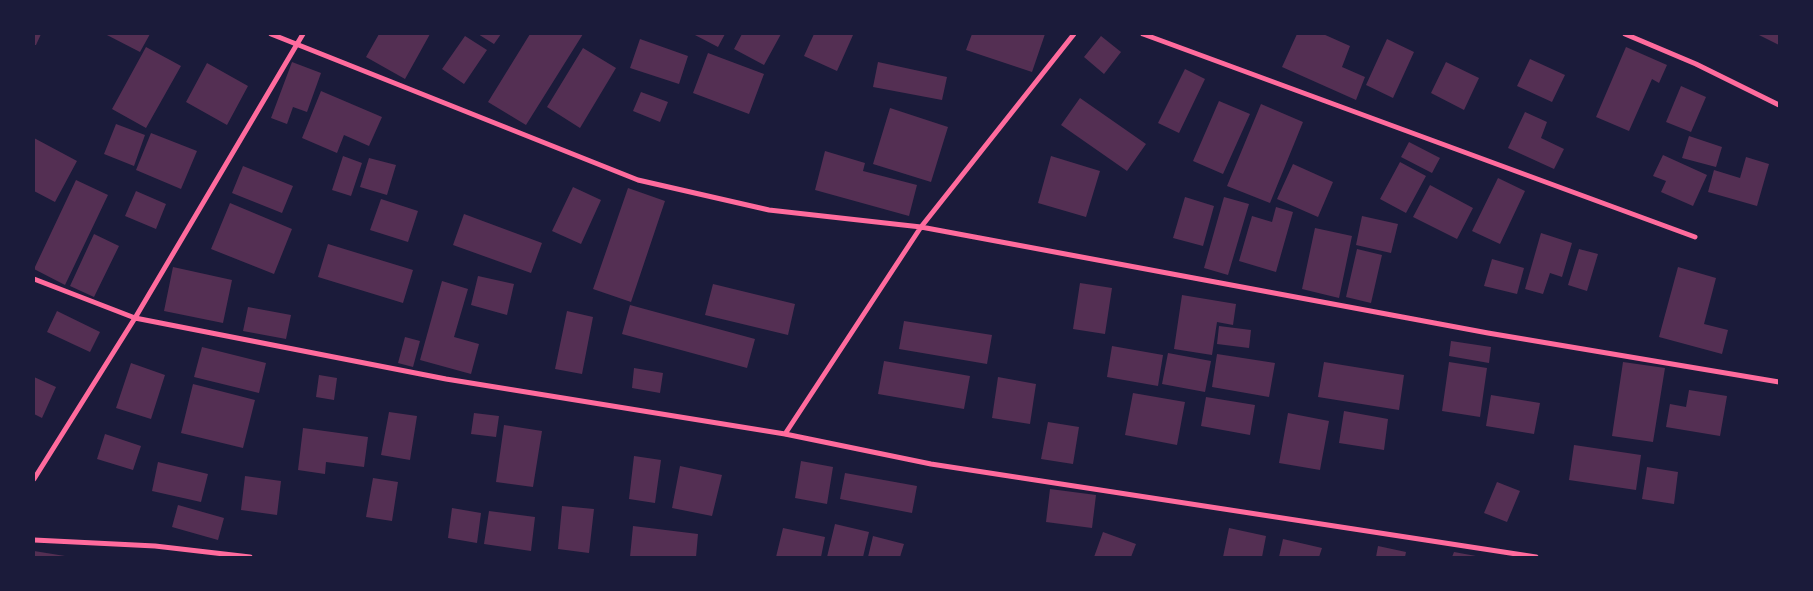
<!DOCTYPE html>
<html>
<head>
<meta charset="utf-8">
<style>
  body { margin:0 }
  #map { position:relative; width:1813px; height:591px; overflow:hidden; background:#1b1b3a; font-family:"Alegreya Sans",sans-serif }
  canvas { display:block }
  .frame { position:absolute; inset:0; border:35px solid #1b1b3a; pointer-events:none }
</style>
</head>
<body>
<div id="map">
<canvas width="1813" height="591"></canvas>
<div class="frame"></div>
</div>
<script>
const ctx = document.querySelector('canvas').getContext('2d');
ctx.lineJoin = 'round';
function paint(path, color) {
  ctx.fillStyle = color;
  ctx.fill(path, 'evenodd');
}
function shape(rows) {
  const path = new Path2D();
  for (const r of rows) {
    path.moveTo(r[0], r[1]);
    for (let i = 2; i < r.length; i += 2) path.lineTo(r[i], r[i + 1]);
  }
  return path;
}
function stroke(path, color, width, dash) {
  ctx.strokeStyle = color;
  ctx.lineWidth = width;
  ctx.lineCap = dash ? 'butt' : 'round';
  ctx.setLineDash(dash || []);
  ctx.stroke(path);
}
const building = shape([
  [34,34,41,34,36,45,34,45],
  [105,34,150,34,140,52],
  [379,34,430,34,405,79,366,57],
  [478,34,501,34,494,44],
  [530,34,583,34,526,125,488,102],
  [693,34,725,34,718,47],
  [742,34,781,34,764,65,734,49],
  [814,34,849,34,853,35,837,71,804,56],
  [972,34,1045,34,1032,72,966,50],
  [1297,34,1323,34,1350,46,1342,67,1365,77,1356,100,1282,67],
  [1757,34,1779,34,1779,45],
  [465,36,487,50,464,84,442,69],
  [1101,36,1121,52,1104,74,1084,57],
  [640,39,688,56,679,84,630,68],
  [1387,39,1414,52,1393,98,1366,85],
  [146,47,181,66,146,128,112,109],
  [1626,47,1667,65,1659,83,1652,79,1629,131,1596,117],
  [583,48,616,68,580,128,547,107],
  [708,53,764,74,749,114,693,93],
  [1530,59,1565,75,1552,102,1517,86],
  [292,62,321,73,307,112,293,107,287,124,271,118],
  [878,62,947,77,942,100,873,87],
  [1446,62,1479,78,1464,110,1431,93],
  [207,63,248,86,227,125,186,102],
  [1185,69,1205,79,1179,133,1158,123],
  [1681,86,1706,97,1691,132,1666,122],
  [321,91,382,117,369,146,344,135,337,153,302,138],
  [641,92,668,102,660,122,633,111],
  [1080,98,1146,144,1127,171,1061,125],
  [1219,101,1250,114,1223,174,1193,161],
  [1261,104,1303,122,1270,203,1227,186],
  [890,108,948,127,931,182,873,164],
  [1525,112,1547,122,1541,138,1564,149,1554,169,1508,148],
  [116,124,145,135,134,166,104,154],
  [151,133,197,151,181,189,136,170],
  [1689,136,1722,147,1716,167,1682,158],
  [34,138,77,161,55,202,34,191],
  [1409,142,1440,158,1432,173,1401,157],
  [825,151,865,163,863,171,917,185,909,216,815,190],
  [1663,155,1707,175,1693,206,1661,192,1666,181,1653,176],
  [343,156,362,163,351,196,332,190],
  [1051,156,1100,171,1086,217,1038,203],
  [1746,157,1769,164,1757,206,1708,192,1714,170,1740,178],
  [369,158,396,165,387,195,360,187],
  [1400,162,1426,176,1406,213,1380,199],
  [1293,164,1333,182,1318,217,1277,199],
  [243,166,293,186,282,213,232,193],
  [1498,178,1525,191,1500,244,1472,231],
  [76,180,108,195,65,285,34,269],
  [1430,185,1473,208,1457,239,1413,217],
  [573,187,601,200,581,244,552,231],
  [628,188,665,201,631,302,593,289],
  [136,191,166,204,156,229,125,216],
  [1185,197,1214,206,1203,246,1173,238],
  [1224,197,1249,204,1228,275,1204,268],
  [381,199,418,211,408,242,370,230],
  [230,203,292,229,274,274,211,249],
  [1276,207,1293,212,1276,272,1239,261,1252,216,1272,222],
  [464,214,542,243,531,273,453,245],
  [1362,216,1398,224,1391,253,1356,245],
  [1315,228,1352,236,1339,298,1302,289],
  [1541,233,1572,243,1562,277,1550,273,1543,294,1525,289],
  [94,234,119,246,94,297,70,286],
  [328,244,413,270,403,303,318,277],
  [1357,249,1382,255,1371,303,1346,297],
  [1579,249,1598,254,1587,291,1568,285],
  [1492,259,1524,268,1517,294,1484,286],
  [173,267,232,280,223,323,164,311],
  [1678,267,1716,278,1704,324,1728,330,1722,354,1659,337],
  [478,276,514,284,507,315,471,305],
  [442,281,468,289,454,337,479,344,471,374,420,360],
  [1080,283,1112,288,1105,334,1073,329],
  [713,284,795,304,788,335,705,315],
  [1182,295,1236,304,1233,325,1217,322,1212,355,1174,349],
  [630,305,755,339,747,368,622,334],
  [248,307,291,315,286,339,243,331],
  [57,311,100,332,90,352,47,332],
  [567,311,593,317,582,374,555,369],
  [904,321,992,335,987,364,899,349],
  [1219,326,1251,330,1249,348,1217,344],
  [405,337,420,341,413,367,398,363],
  [1451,341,1491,347,1489,363,1449,356],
  [1112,346,1163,355,1158,386,1107,377],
  [202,347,266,363,259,393,194,377],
  [1168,353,1211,361,1205,392,1162,384],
  [1217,354,1275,363,1269,397,1212,387],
  [884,361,970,376,964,409,878,394],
  [1324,362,1404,375,1399,410,1318,397],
  [1449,362,1487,368,1480,417,1442,411],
  [1623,362,1665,368,1653,442,1612,436],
  [131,363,165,375,151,419,116,408],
  [634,368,663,373,660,393,632,388],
  [319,375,337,378,334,400,316,397],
  [34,377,56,387,42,418,34,414],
  [998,377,1036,384,1030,424,992,418],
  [193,384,255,400,243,448,181,433],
  [1689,390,1727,396,1720,436,1666,427,1670,404,1686,407],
  [1133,393,1185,402,1177,445,1125,435],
  [1491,395,1540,403,1534,434,1486,426],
  [1206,397,1255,405,1250,435,1201,426],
  [1344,411,1388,419,1384,450,1339,443],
  [389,412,417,416,410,460,381,455],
  [474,413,499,416,496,437,471,434],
  [1288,413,1329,421,1320,470,1279,463],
  [1048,422,1079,427,1073,464,1041,459],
  [504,425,542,431,533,487,496,482],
  [303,428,368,437,364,467,326,462,325,474,298,470],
  [105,434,141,446,133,470,97,459],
  [1574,445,1641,455,1636,490,1569,480],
  [634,456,661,460,655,503,629,499],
  [801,461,833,467,827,504,795,498],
  [158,462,208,474,201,502,152,491],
  [680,466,722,475,712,516,672,508],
  [1647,467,1678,472,1674,504,1642,499],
  [845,473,917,486,912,513,840,499],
  [245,476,281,481,277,515,241,510],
  [373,478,398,482,392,521,366,517],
  [1497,482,1520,491,1507,522,1484,513],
  [1050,489,1096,495,1092,528,1046,522],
  [178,505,224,518,218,540,172,527],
  [562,506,594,509,589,553,558,549],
  [452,508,481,513,477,543,448,538],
  [489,511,535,517,531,551,484,544],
  [835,524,869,532,863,557,827,557],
  [633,526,698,534,696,557,630,557],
  [783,528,825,537,821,557,776,557],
  [1229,528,1266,536,1262,557,1223,557],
  [1103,532,1136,544,1131,557,1094,557],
  [873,536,904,544,900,557,868,557],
  [1283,539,1322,548,1319,557,1279,557],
  [1378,546,1406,552,1405,557,1376,557],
  [34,551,65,556,65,557,34,557],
  [1454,552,1476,556,1475,557,1452,557]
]);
const minor = shape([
  [271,34,638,180,769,210,921,227,1488,333,1779,382],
  [1143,34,1695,237],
  [1625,34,1696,64,1779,105],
  [34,279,135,318,446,379,785,434,931,464,1536,557],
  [785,434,921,227,1074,34],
  [34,479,135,318,303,34],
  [34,540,155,546,250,557]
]);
paint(building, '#542f53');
stroke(minor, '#ff6b9d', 5);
</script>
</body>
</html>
